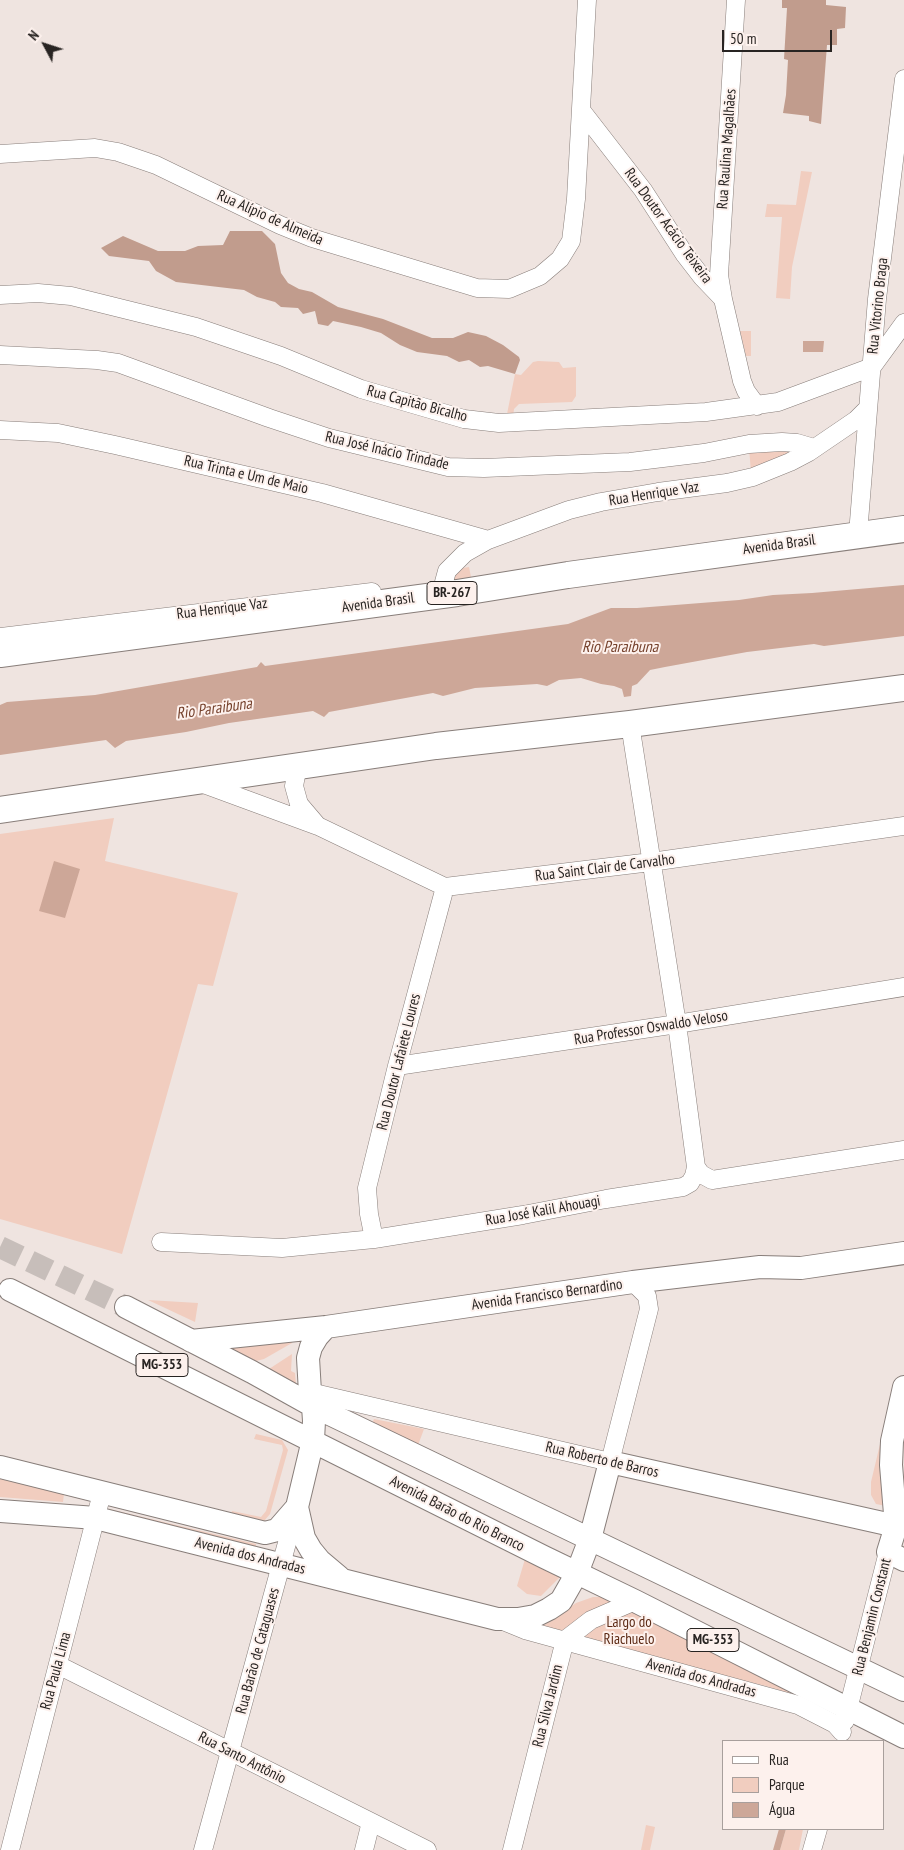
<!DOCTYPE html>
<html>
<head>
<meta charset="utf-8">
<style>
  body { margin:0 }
  #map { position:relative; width:904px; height:1850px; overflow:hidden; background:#efe4e0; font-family:"PT Sans Narrow",sans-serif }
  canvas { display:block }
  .legend { position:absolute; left:722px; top:1740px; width:162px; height:90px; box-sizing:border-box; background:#fdf1ed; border:1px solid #a89f9c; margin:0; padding:6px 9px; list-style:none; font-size:15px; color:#282422 }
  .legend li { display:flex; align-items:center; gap:10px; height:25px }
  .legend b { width:25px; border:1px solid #a89f9c }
  .north { position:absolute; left:20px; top:20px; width:50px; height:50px; -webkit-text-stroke:4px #fdf1ed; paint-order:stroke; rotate:310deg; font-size:14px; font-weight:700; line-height:20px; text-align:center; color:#282422 }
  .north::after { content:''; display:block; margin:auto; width:18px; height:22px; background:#282422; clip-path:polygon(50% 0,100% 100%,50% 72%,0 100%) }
  .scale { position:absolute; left:722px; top:30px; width:110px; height:22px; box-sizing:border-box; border:2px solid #282422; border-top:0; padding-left:6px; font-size:15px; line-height:18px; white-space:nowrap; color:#282422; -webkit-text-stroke:4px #fdf1ed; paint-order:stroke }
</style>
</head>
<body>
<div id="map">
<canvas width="904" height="1850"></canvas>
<ul class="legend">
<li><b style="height:6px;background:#fff"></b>Rua</li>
<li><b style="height:14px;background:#f1cdbf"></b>Parque</li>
<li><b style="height:14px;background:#cda798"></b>Água</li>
</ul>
<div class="north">N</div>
<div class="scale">50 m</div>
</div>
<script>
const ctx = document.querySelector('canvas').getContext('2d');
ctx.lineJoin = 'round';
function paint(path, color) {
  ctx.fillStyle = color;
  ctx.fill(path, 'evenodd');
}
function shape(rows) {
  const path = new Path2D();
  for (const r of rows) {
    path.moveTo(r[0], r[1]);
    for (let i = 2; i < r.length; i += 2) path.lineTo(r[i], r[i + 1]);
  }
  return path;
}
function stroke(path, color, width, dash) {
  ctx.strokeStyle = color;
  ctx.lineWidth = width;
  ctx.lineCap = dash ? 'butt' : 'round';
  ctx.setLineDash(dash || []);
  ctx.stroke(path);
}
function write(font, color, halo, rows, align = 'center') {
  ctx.font = font + ' "PT Sans Narrow",sans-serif';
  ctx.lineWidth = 4;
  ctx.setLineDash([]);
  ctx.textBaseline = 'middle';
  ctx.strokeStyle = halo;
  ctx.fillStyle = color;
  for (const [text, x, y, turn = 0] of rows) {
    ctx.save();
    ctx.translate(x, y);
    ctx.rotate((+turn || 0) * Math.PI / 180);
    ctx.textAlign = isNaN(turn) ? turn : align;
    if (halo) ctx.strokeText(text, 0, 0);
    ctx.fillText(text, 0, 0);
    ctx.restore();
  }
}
const green = shape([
  [801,171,812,172,792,267,790,299,776,298,782,217,765,217,767,204,796,205],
  [740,331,751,331,751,356,746,356],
  [538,361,559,362,563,368,576,367,576,396,572,402,519,404,514,409,513,417,507,414,515,374,521,375,533,362],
  [749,448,809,449,751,472],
  [469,567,472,582,458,584,452,578,457,569],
  [114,818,105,861,238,893,213,986,198,984,122,1254,0,1219,0,834],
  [148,1300,198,1303,195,1322],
  [294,1337,292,1343,264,1359,256,1361,250,1360,224,1347],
  [292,1354,291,1371,295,1373,296,1384,269,1369],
  [374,1419,424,1429,417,1448,371,1426],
  [256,1434,282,1440,288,1450,270,1514,264,1521,255,1523,231,1517,232,1511,261,1517,266,1511,283,1450,282,1445,254,1439],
  [881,1440,886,1506,876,1504,871,1495,871,1482],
  [0,1479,64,1494,63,1502,0,1497],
  [109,1509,256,1544,256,1547,108,1512],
  [525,1559,560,1577,541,1596,527,1594,517,1586],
  [593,1597,601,1597,619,1605,560,1635,545,1632,543,1626,576,1603],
  [631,1611,834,1712,778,1696,779,1690,766,1686,579,1640,589,1629],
  [646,1825,655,1827,650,1850,641,1850],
  [786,1829,803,1829,799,1850,780,1850]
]);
const forest = shape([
  [782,0,826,0,826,5,846,7,845,28,837,29,837,45,827,45,821,124,809,121,809,116,783,113,786,95,788,60,784,59,787,8,782,8],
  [230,231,262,231,275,244,281,273,288,283,299,289,312,292,338,307,383,319,432,338,453,338,468,332,486,336,503,345,519,357,520,360,515,374,488,366,480,367,469,360,459,362,447,356,417,352,400,345,381,333,361,327,333,321,328,326,318,324,315,311,303,314,298,308,281,307,275,302,257,297,244,290,176,282,156,271,149,261,109,256,101,248,123,236,158,251,185,251,198,246,223,245]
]);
const water = shape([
  [803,341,824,341,823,352,803,352],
  [904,585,904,636,824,646,814,644,747,652,665,667,650,670,637,684,632,686,631,696,624,697,622,689,614,686,601,684,581,678,559,680,547,686,537,684,475,688,443,696,433,693,329,712,324,717,313,711,229,723,186,732,126,741,115,748,106,740,0,755,0,705,7,702,95,695,257,667,261,662,265,666,568,624,611,608,637,608,739,600,773,595,812,593],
  [54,861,80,869,65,918,39,911],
  [779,1829,786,1829,780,1850,773,1850]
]);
const majorTunnel = shape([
  [0,1247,126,1307]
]);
const minor = shape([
  [581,110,643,190,685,255,702,277,723,299,742,381,746,391,757,406],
  [0,154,95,148,118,152,156,165,280,225,312,238,477,288,509,289,540,276,560,259,571,241,576,199,587,0],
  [0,295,38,293,71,296,196,327,281,356,361,389,464,419,499,423,706,412,778,402,872,367,904,323],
  [723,299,719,275,736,0],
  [0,355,97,360,118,363,269,418,329,438,448,467,484,468,630,462,704,453,749,444,782,442,797,443,814,448],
  [0,430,58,433,115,445,322,493,488,540],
  [858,534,877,299,904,79],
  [457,593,448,588,444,582,447,571,465,553,488,540,569,510,601,502,658,492,727,483,753,477,790,462,809,452,856,420,868,408],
  [0,637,372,592],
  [298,765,294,786,299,804,316,824],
  [201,783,318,826,445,887,651,862,904,826],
  [397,1066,677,1024,904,987],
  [696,1167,701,1174,712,1180,904,1150],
  [374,1239,369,1214,367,1188,397,1066,445,887],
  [161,1242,282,1248,374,1239,523,1215,606,1199,683,1187,690,1183,694,1176,696,1167,677,1024,630,724],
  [310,1392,610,1462,649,1309,647,1296,633,1282],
  [503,1621,525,1630,798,1705,835,1724,842,1732],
  [58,1665,427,1850],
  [845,1721,888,1552],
  [10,1850,102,1493],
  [203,1850,296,1510],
  [364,1850,371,1822],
  [512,1850,565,1640,591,1620,635,1601],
  [812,1850,818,1829]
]);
const major = shape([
  [10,1290,544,1557,635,1601,904,1737],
  [126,1307,252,1372,313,1406,904,1690],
  [191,1341,326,1327,633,1282,760,1267,801,1268,904,1253],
  [904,1387,892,1441,891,1465,896,1526,888,1552,904,1560],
  [0,1467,265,1533,277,1530,297,1507,313,1440,314,1421,313,1406,310,1392,308,1358,311,1347,317,1337,326,1327],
  [297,1507,304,1538,311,1550,320,1561,339,1577],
  [0,1511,96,1518,497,1619,518,1619,535,1616,549,1609,561,1601,577,1573,590,1539,610,1462,896,1526]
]);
const highway = shape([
  [0,654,457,593,568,575,904,529],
  [0,810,436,746,630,724,904,688]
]);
const shields = [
  [452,593,50],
  [162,1365,52],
  [713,1640,52]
];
const shieldNames = [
  ["BR-267",452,593],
  ["MG-353",162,1365],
  ["MG-353",713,1640]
];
const streetNames = [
  ["Rua Raulina Magalhães",727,149,-86],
  ["Rua Alípio de Almeida",270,218,24],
  ["Rua Doutor Acácio Teixeira",668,226,54],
  ["Rua Vitorino Braga",878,306,-84],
  ["Rua Capitão Bicalho",417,404,15],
  ["Rua José Inácio Trindade",387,451,13],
  ["Rua Trinta e Um de Maio",246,475,13],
  ["Rua Henrique Vaz",654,494,-9],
  ["Avenida Brasil",779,545,-8],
  ["Avenida Brasil",378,603,-8],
  ["Rua Henrique Vaz",222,609,-7],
  ["Rua Saint Clair de Carvalho",605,868,-7],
  ["Rua Professor Oswaldo Veloso",651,1028,-9],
  ["Rua Doutor Lafaiete Loures",399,1062,-76],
  ["Rua José Kalil Ahouagi",543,1211,-10],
  ["Avenida Francisco Bernardino",547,1295,-8],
  ["Rua Roberto de Barros",602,1460,13],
  ["Avenida Barão do Rio Branco",457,1514,27],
  ["Avenida dos Andradas",250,1556,14],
  ["Rua Benjamin Constant",872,1617,-76],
  ["Rua Barão de Cataguases",258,1651,-75],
  ["Rua Paula Lima",56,1671,-75],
  ["Avenida dos Andradas",701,1678,15],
  ["Rua Silva Jardim",548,1706,-76],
  ["Rua Santo Antônio",242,1758,27]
];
const parkNames = [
  ["Largo do",629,1623],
  ["Riachuelo",629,1640]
];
const waterNames = [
  ["Rio Paraibuna",620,647],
  ["Rio Paraibuna",214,709,-8]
];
paint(green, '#f1cdbf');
paint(forest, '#c19c8d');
paint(water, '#cda798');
stroke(majorTunnel, '#c7beba', 22, [22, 11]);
stroke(minor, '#887e7a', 19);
stroke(major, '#887e7a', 24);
stroke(highway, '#887e7a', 28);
stroke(minor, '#fff', 18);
stroke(major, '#fff', 22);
stroke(highway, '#fff', 26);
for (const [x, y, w] of shields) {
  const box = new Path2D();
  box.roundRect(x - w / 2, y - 11.5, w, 23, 4);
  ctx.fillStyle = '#fdf1ed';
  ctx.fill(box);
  stroke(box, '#282422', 1);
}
write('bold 14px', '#282422', null, shieldNames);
write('15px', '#282422', '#fdf1ed', streetNames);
write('15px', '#5d2b16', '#fdf1ed', parkNames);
write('italic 16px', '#76422d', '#fdf1ed', waterNames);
</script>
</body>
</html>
